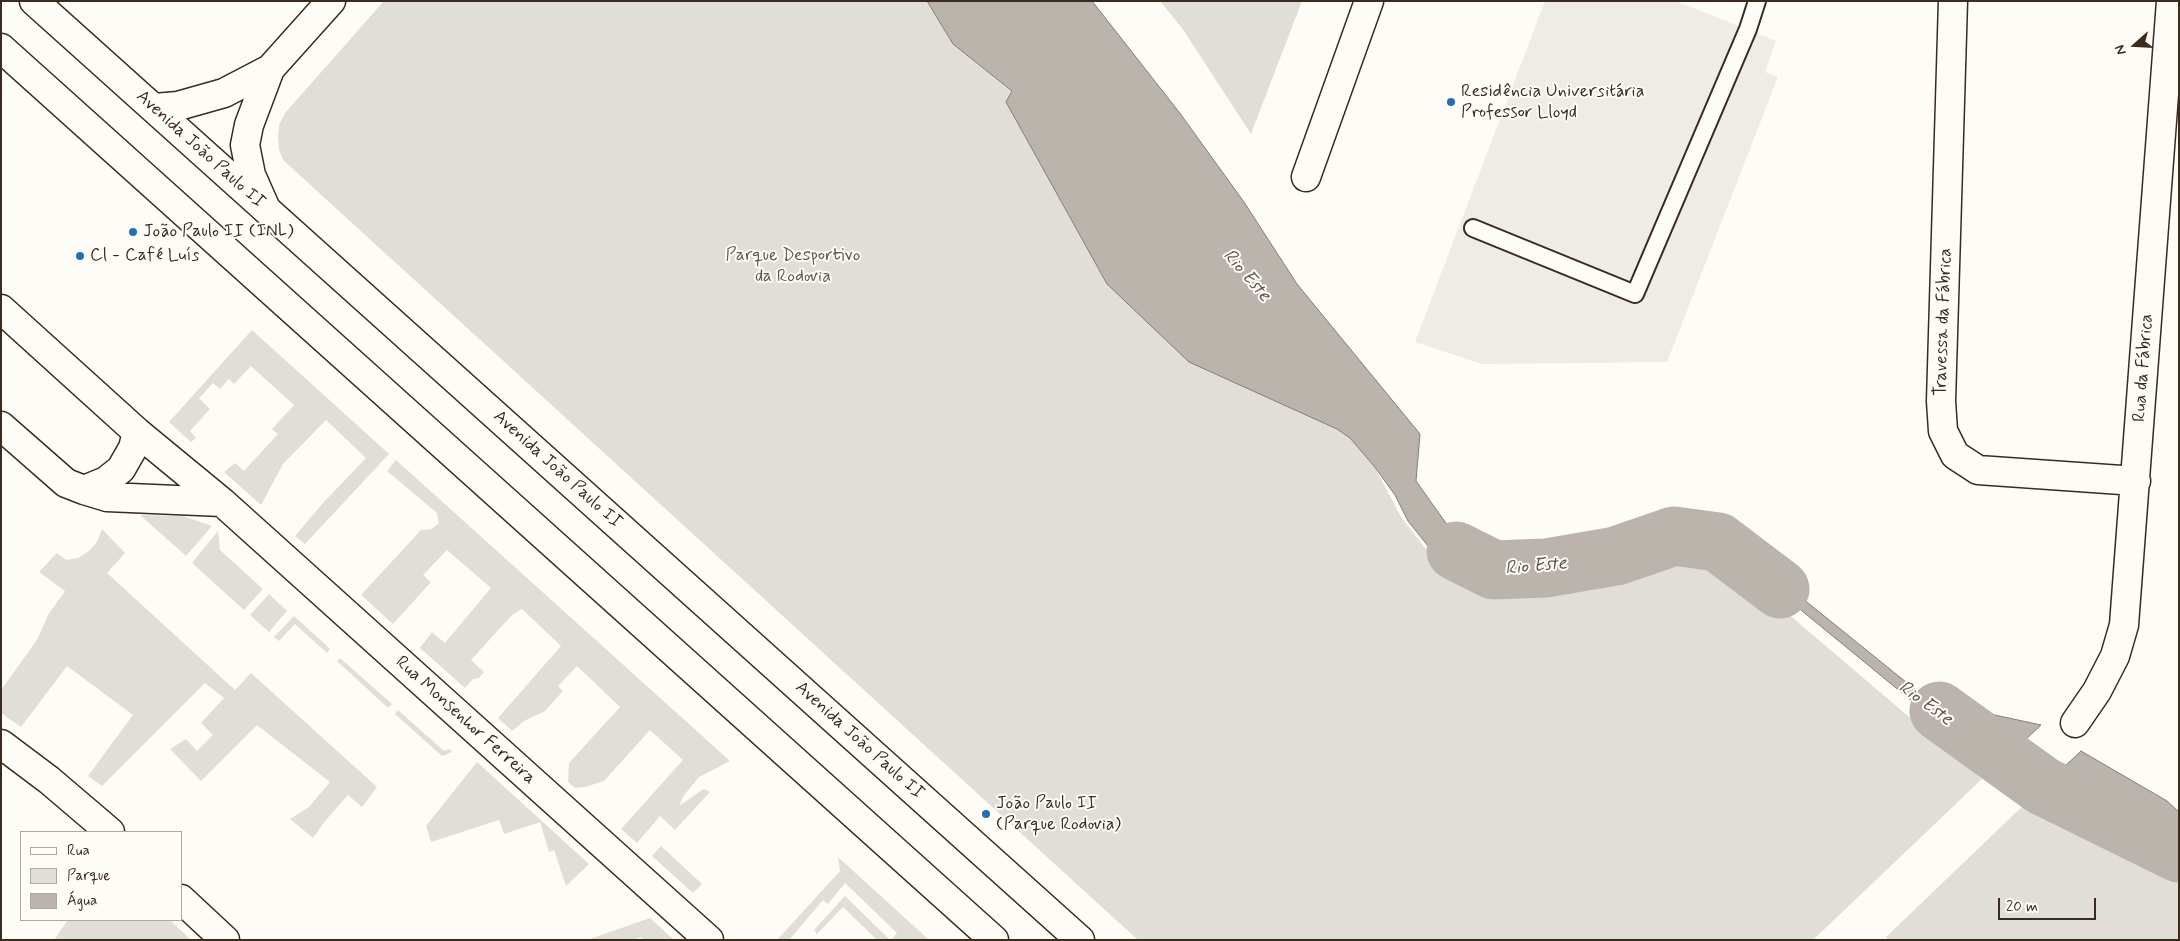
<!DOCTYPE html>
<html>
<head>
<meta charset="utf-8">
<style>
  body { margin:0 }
  #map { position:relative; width:2180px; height:941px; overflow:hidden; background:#fdfcf7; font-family:Mynerve,sans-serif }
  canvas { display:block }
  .frame { position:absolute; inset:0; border:2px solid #3b2a1e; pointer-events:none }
  .legend { position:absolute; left:20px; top:831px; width:162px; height:90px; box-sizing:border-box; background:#fdfcf7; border:1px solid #afa8a0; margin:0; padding:6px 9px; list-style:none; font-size:15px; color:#3b2a1e }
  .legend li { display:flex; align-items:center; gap:10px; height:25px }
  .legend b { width:25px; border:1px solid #afa8a0 }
  .north { position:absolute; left:2110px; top:20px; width:50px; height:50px; -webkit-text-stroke:4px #fdfcf7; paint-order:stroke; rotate:251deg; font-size:14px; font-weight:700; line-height:20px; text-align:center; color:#3b2a1e }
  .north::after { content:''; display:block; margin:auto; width:18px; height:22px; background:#3b2a1e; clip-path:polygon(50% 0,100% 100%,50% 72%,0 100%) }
  .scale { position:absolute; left:1998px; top:898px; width:98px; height:22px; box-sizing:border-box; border:2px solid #3b2a1e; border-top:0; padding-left:6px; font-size:15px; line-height:18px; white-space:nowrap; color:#3b2a1e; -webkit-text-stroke:4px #fdfcf7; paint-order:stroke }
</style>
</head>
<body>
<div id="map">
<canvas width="2180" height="941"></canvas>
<div class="frame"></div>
<ul class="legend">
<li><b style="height:6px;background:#fdfcf7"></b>Rua</li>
<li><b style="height:14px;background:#e1ded7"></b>Parque</li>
<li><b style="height:14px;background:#bbb4ad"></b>Água</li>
</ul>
<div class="north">N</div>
<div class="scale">20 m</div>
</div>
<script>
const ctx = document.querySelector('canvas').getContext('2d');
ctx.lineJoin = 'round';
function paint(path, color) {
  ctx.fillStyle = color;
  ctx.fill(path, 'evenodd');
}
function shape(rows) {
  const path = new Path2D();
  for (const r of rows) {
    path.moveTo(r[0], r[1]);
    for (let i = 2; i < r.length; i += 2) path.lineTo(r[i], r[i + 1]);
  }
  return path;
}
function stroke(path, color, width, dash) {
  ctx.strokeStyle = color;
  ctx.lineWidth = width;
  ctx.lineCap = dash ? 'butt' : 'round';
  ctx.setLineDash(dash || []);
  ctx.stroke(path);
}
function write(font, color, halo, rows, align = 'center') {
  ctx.font = font + ' Mynerve,sans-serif';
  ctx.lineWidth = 4;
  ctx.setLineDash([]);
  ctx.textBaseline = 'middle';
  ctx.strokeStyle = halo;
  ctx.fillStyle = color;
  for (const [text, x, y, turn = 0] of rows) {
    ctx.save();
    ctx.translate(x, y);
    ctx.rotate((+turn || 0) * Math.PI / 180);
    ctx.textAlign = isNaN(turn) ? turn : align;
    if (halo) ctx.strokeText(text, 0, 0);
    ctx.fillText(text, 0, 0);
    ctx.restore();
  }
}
const built = shape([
  [1545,1,1676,1,1776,41,1765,72,1778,77,1667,362,1482,364,1415,342]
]);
const green = shape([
  [384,1,927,1,953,44,1012,91,1337,429,1350,438,1374,466,1401,517,1438,565,1463,580,1517,583,1678,549,1719,555,1982,779,1813,940,1138,940,283,160,279,149,278,137,279,125,285,113],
  [1160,1,1302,1,1251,134,1182,28],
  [252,330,389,454,305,544,295,536,323,503,366,458,326,420,283,464,261,505,224,472,235,463,244,471,278,434,272,429,294,405,251,366,234,384,229,379,220,389,213,383,199,398,210,409,190,431,196,438,191,442,169,422],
  [396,460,730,761,699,777,684,795,679,806,704,789,710,792,675,830,660,816,637,843,621,829,683,760,650,730,604,781,585,787,575,788,568,782,569,763,620,707,577,666,558,686,563,691,545,711,524,721,512,731,498,718,561,646,522,609,512,615,471,660,484,672,479,678,473,679,465,688,420,648,432,632,445,643,491,588,447,550,423,575,431,582,393,624,361,595,421,530,432,529,439,523,437,513,387,471],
  [140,515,183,516,212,526,186,556],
  [102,529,125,553,107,573,235,690,251,673,377,787,362,807,348,795,325,821,313,838,290,819,309,807,330,782,257,725,201,781,170,749,186,739,197,751,213,735,201,723,224,698,205,683,102,786,88,776,133,715,67,666,21,727,1,713,1,690,37,640,48,615,65,591,39,572,57,553,66,560,78,558,89,551,97,542],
  [218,531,220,550,263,589,244,610,192,563],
  [269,594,287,611,269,632,250,615],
  [294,616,330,649,327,653,295,624,279,641,274,637],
  [340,658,392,704,388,708,337,661],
  [398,710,444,751,450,749,452,752,442,756,395,714],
  [477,762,589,864,566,886,554,850,549,852,540,822,504,834,499,820,431,842,426,826],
  [2029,800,2179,866,2179,940,1888,940,1886,937],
  [661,846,702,884,693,893,652,856],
  [838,857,916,928,929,940,891,940,897,933,845,883,828,904,823,900,789,940,777,940,840,871],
  [845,896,890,940,877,940,843,907,817,934,814,930],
  [650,918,674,940,642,940,641,937,634,940,587,940],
  [68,920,170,920,191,940,54,940]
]);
const water = shape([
  [927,1,1092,1,1179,112,1244,202,1297,284,1420,434,1416,481,1458,540,1510,557,1669,521,1714,527,1922,695,1944,704,2041,725,1992,771,1929,715,1718,542,1674,536,1616,556,1482,575,1445,562,1428,546,1408,521,1395,495,1374,466,1350,438,1337,429,1189,362,1107,284,1006,102,1012,91,953,44,927,1],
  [2081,751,2167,801,2179,812,2179,866,2029,800,2081,751]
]);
const river = shape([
  [1456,551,1494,570,1546,568,1616,556,1674,536,1718,542,1780,589],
  [1939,711,2043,786,2179,853]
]);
const service = shape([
  [1473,228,1635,294,1748,29,1757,1]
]);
const minor = shape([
  [1953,1,1941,401,1943,431,1955,455,1978,470,2136,481],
  [1306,177,1369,1],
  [1,309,137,432,222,502,709,940],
  [1,426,66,483,84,490,107,497,222,502],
  [84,490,106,481,121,469,133,448,137,432],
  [2075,723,2097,691,2115,656,2124,625,2171,1]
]);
const tertiary = shape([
  [154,108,178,106,224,93,270,69,331,1],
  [266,209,251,175,245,145,249,125,270,69],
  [1,744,49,780,110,832],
  [181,899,225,940]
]);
const primary = shape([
  [34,1,1080,940],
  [1,48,994,940]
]);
const markers = [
  [1451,102,5,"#1f6fb2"],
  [133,232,5,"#1f6fb2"],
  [80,256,5,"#1f6fb2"],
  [986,814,5,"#1f6fb2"]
];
const poiNames = [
  ["Residência Universitária",1461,92],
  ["Professor Lloyd",1461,113],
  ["João Paulo II (INL)",143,232],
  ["Cl - Café Luís",90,256],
  ["João Paulo II",996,804],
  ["(Parque Rodovia)",996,825]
];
const streetNames = [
  ["Avenida João Paulo II",200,150,42],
  ["Travessa da Fábrica",1944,322,-88],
  ["Rua da Fábrica",2144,368,-86],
  ["Avenida João Paulo II",557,470,42],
  ["Rua Monsenhor Ferreira",465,721,42],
  ["Avenida João Paulo II",859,741,42]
];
const parkNames = [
  ["Parque Desportivo",793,256],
  ["da Rodovia",793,277]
];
const waterNames = [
  ["Rio Este",1246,276,49],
  ["Rio Este",1536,567,-5],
  ["Rio Este",1925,704,36]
];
paint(built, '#efece7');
paint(green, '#e1ded7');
paint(water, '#bbb4ad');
stroke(water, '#887d74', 1);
stroke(river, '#bbb4ad', 59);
stroke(service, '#3b2a1e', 20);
stroke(minor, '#3b2a1e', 31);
stroke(tertiary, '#3b2a1e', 31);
stroke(primary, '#3b2a1e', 31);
stroke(service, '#fdfcf7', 16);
stroke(minor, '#fdfcf7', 28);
stroke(tertiary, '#fdfcf7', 28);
stroke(primary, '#fdfcf7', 28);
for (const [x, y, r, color] of markers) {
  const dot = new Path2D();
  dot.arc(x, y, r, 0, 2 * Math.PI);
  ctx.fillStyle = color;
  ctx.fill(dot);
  stroke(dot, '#fdfcf7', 2);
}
write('18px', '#3b2a1e', '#fdfcf7', poiNames, 'left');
write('18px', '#3b2a1e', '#fdfcf7', streetNames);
write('18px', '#64574c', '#fdfcf7', parkNames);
write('italic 19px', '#615349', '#fdfcf7', waterNames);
</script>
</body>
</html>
